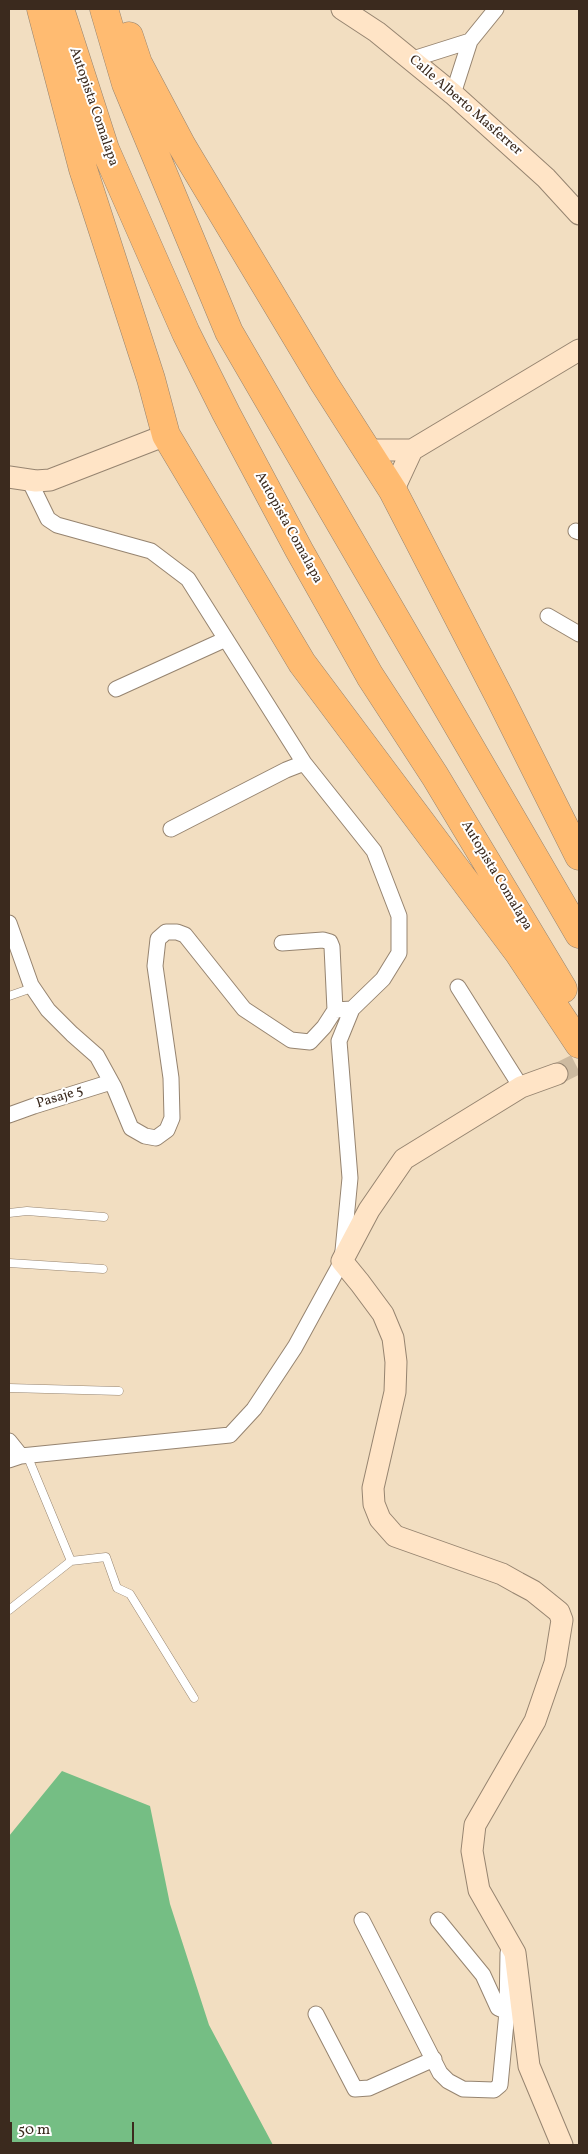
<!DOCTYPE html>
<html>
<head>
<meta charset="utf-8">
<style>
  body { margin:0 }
  #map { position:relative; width:588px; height:2154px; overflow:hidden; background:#f2dec1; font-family:Vollkorn,serif }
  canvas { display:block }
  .frame { position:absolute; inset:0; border:10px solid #3b2a1e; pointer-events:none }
  .scale { position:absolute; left:10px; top:2122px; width:124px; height:22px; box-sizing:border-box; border:2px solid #3b2a1e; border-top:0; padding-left:6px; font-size:15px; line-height:18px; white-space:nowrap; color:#3b2a1e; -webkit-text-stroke:4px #fff; paint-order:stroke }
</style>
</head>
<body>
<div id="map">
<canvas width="588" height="2154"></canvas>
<div class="frame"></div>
<div class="scale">50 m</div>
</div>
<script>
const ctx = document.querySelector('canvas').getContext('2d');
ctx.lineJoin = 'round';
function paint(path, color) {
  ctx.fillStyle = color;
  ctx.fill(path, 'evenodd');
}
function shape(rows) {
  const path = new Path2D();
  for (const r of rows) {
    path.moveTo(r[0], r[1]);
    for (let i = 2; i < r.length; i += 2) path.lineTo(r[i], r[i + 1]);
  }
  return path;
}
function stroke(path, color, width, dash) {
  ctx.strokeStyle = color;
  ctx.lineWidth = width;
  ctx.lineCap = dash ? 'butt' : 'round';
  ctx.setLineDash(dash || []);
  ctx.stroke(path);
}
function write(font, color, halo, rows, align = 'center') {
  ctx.font = font + ' Vollkorn,serif';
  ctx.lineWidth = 4;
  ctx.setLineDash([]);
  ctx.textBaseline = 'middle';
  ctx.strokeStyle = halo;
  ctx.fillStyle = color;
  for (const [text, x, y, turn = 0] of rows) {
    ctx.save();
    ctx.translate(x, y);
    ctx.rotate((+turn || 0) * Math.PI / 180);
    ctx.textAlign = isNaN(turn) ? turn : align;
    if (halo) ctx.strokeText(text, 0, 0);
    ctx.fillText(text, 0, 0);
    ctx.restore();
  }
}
const forest = shape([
  [62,1771,150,1806,170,1904,209,2025,273,2145,9,2145,9,1836]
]);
const secondaryTunnel = shape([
  [557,1074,579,1063]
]);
const lane = shape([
  [9,996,32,988],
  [9,1213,27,1211,104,1217],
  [9,1263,103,1269],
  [9,1388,119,1391],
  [27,1455,71,1561],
  [9,1610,71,1561,106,1557,117,1588,130,1594,194,1698]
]);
const street = shape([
  [413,59,470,41],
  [453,94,470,41,496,9],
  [576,531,579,532],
  [548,616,579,634],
  [116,689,226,639],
  [171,829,286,770,304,763],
  [9,923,31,985,48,1010,72,1034,97,1056,114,1087,131,1128,145,1136,156,1138,167,1130,172,1118,171,1078,155,966,158,939,166,932,177,932,185,935,244,1009,291,1040,310,1042,324,1027,335,1010,352,1009],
  [282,943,323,940,330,942,332,947,335,1010],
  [458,987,521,1087],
  [9,1115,34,1106,111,1082],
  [9,1441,21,1456],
  [9,1460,21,1456,230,1435,254,1409,295,1347,342,1261,350,1178,339,1041,352,1009,383,979,399,953,399,916,374,851,304,763,188,579,151,551,57,525,48,519,29,480],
  [362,1920,440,2073,448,2081,463,2089,494,2090,500,2085,507,2012,508,1953],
  [438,1920,483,1975,498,2008,507,2012],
  [316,2014,355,2089,369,2088,434,2059]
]);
const secondary = shape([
  [342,9,377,32,453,94,546,178,579,214],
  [369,450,412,450,579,350],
  [9,477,36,481,50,480,166,435],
  [393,491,412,450],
  [557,1074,521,1087,404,1159,369,1210,342,1261,360,1283,383,1314,393,1338,396,1362,395,1392,373,1488,374,1504,380,1519,395,1536,502,1574,518,1583,533,1591,559,1612,562,1620,555,1663,535,1721,475,1825,472,1851,479,1890,515,1953,529,2066,562,2145]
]);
const highway = shape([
  [41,9,83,169,151,379,166,435,302,663,518,952,579,1044],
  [60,9,105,149,186,333,226,413,299,550,370,676,435,776,563,989],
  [104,9,126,84,229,332,579,934],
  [129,36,138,63,182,146,324,383,393,491,501,700,579,856]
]);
const streetNames = [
  ["Calle Alberto Masferrer",465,106,41],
  ["Autopista Comalapa",93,107,71],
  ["Autopista Comalapa",288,528,61],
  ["Autopista Comalapa",496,876,59],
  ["Pasaje 5",60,1098,-17]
];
paint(forest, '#75be84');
stroke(secondaryTunnel, '#cdbaa0', 21, [21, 11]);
stroke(lane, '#968470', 9);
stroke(street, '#968470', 17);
stroke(secondary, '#968470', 23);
stroke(highway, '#968470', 29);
stroke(lane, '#fff', 8);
stroke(street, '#fff', 15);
stroke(secondary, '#ffe4c6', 21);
stroke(highway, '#ffbb71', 28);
write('14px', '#3b2a1e', '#fff', streetNames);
</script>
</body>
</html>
